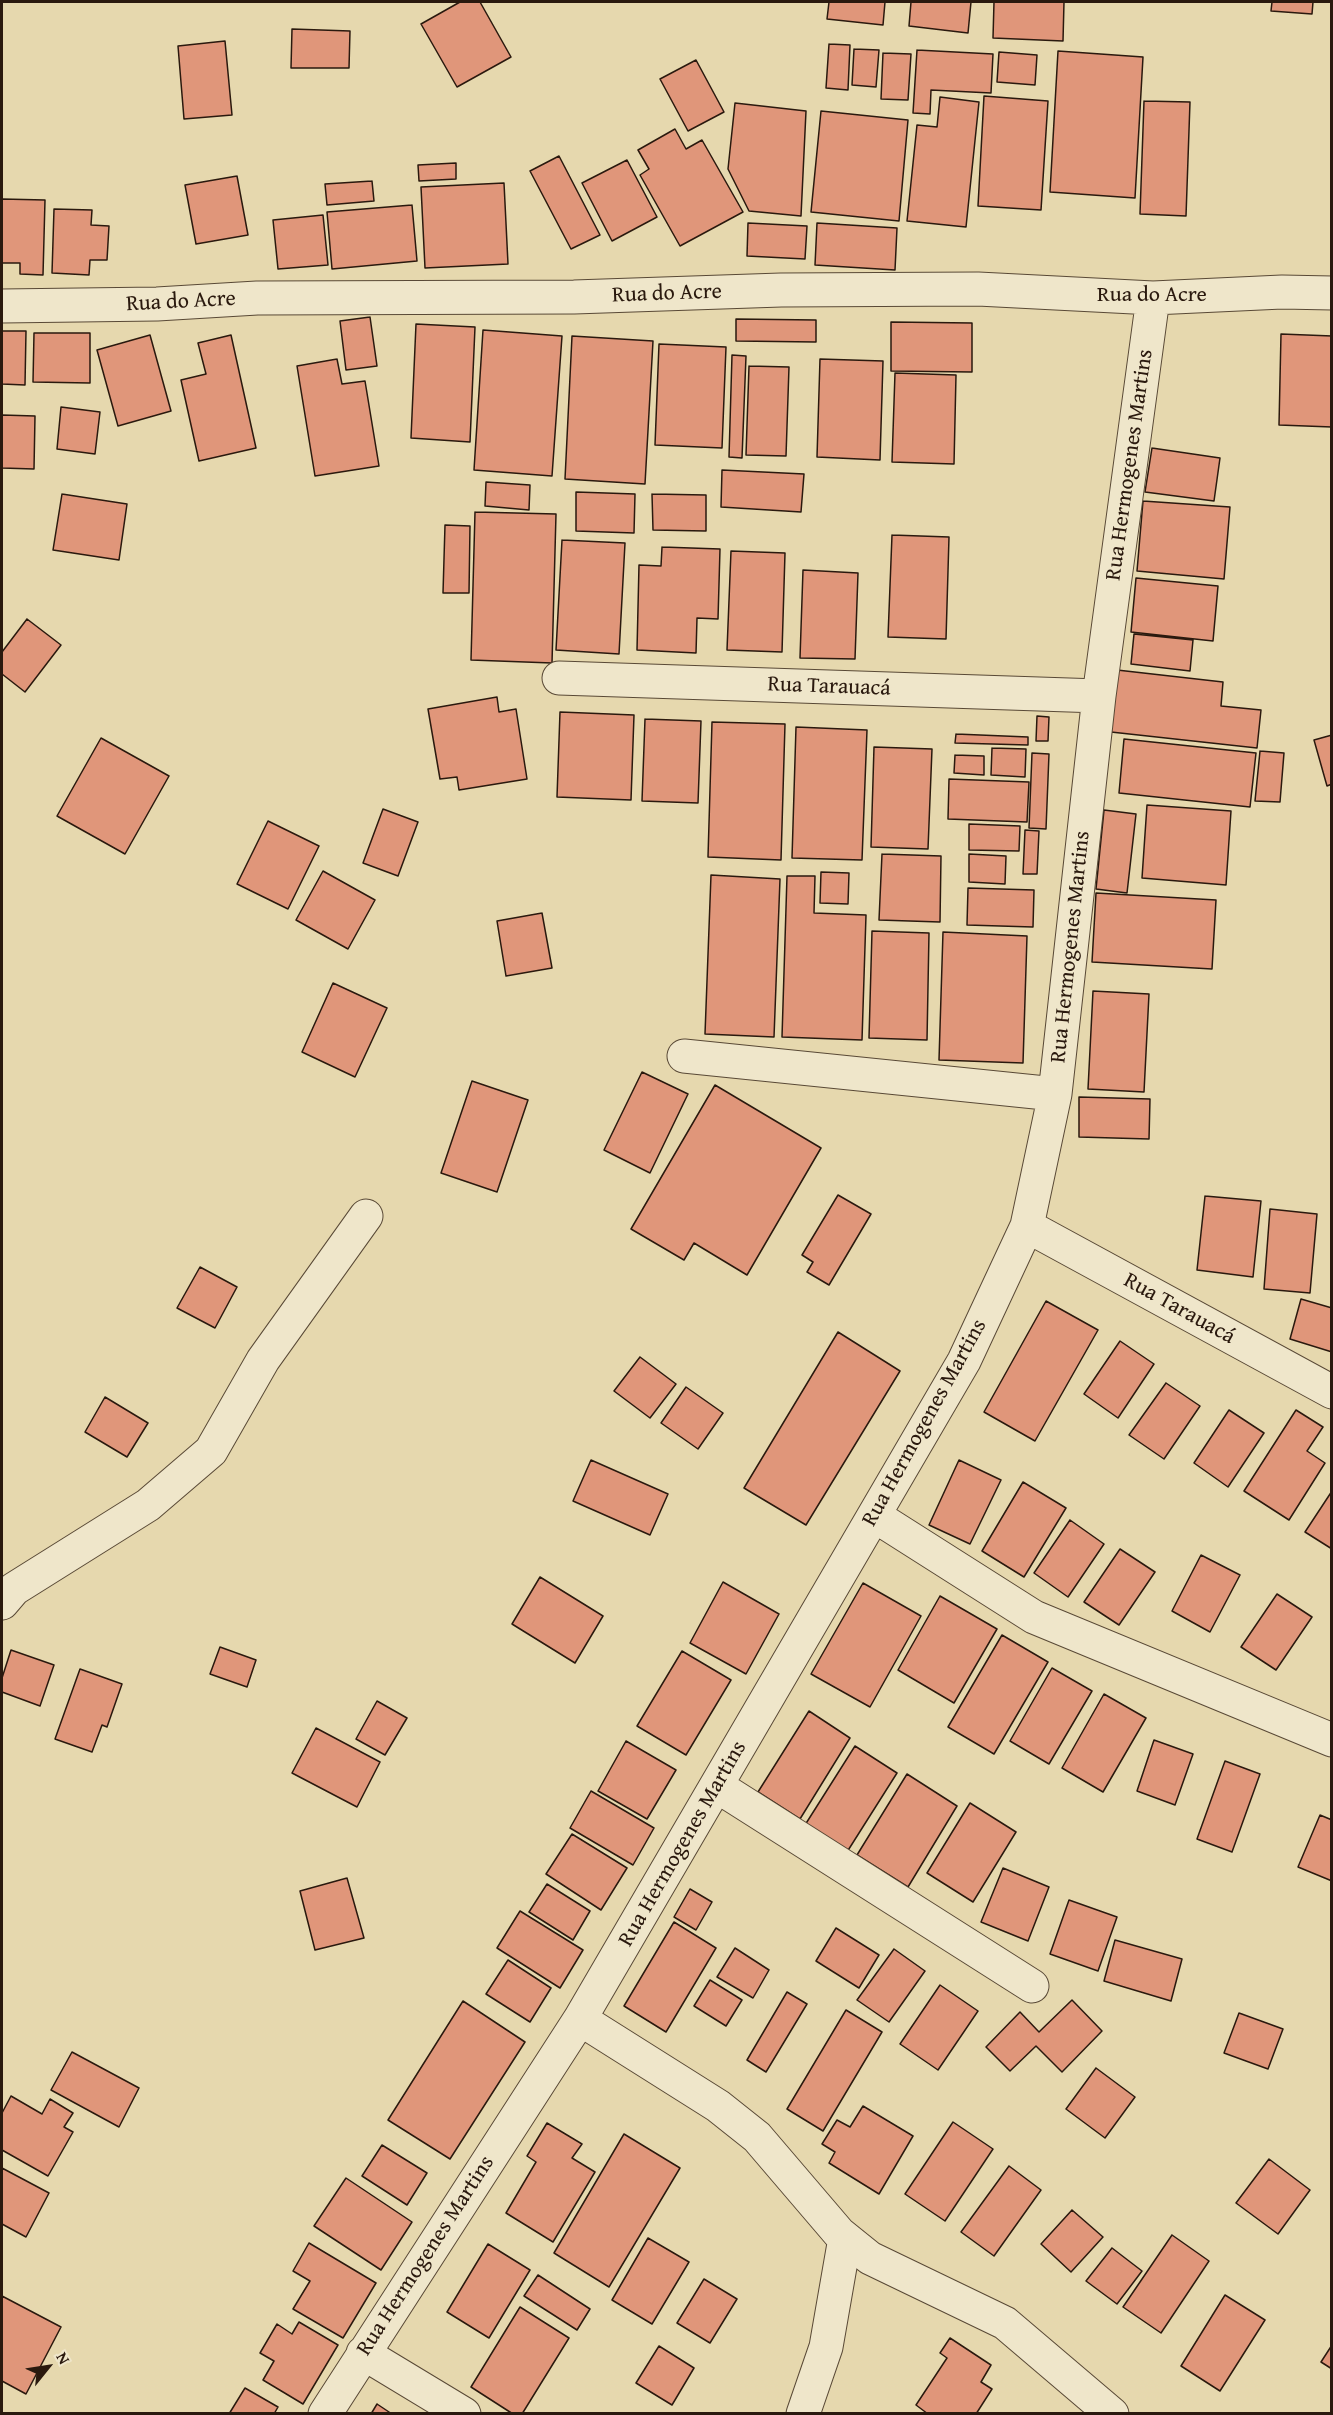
<!DOCTYPE html>
<html>
<head>
<meta charset="utf-8">
<style>
  body { margin:0 }
  #map { position:relative; width:1333px; height:2415px; overflow:hidden; background:#e6d8ae; font-family:"Gentium Book Plus",serif }
  canvas { display:block }
  .frame { position:absolute; inset:0; border:3px solid #2a190e; pointer-events:none }
  .north { position:absolute; left:18px; top:2337px; width:60px; height:60px; -webkit-text-stroke:4px #efe6ca; paint-order:stroke; rotate:60deg; font-size:16px; font-weight:700; line-height:24px; text-align:center; color:#2a190e }
  .north::after { content:''; display:block; margin:auto; width:21px; height:27px; background:#2a190e; clip-path:polygon(50% 0,100% 100%,50% 72%,0 100%) }
</style>
</head>
<body>
<div id="map">
<canvas width="1333" height="2415"></canvas>
<div class="frame"></div>
<div class="north">N</div>
</div>
<script>
const ctx = document.querySelector('canvas').getContext('2d');
ctx.lineJoin = 'round';
function paint(path, color) {
  ctx.fillStyle = color;
  ctx.fill(path, 'evenodd');
}
function shape(rows) {
  const path = new Path2D();
  for (const r of rows) {
    path.moveTo(r[0], r[1]);
    for (let i = 2; i < r.length; i += 2) path.lineTo(r[i], r[i + 1]);
  }
  return path;
}
function stroke(path, color, width, dash) {
  ctx.strokeStyle = color;
  ctx.lineWidth = width;
  ctx.lineCap = dash ? 'butt' : 'round';
  ctx.setLineDash(dash || []);
  ctx.stroke(path);
}
function write(font, color, halo, rows, align = 'center') {
  ctx.font = font + ' "Gentium Book Plus",serif';
  ctx.lineWidth = 5;
  ctx.setLineDash([]);
  ctx.textBaseline = 'middle';
  ctx.strokeStyle = halo;
  ctx.fillStyle = color;
  for (const [text, x, y, turn = 0] of rows) {
    ctx.save();
    ctx.translate(x, y);
    ctx.rotate((+turn || 0) * Math.PI / 180);
    ctx.textAlign = isNaN(turn) ? turn : align;
    if (halo) ctx.strokeText(text, 0, 0);
    ctx.fillText(text, 0, 0);
    ctx.restore();
  }
}
const building = shape([
  [460,2,480,2,511,57,457,87,421,24,460,2],
  [829,2,885,2,883,25,827,19,829,2],
  [911,2,971,2,968,33,909,26,911,2],
  [994,2,1064,2,1063,41,993,38,994,2],
  [1272,2,1313,2,1312,14,1271,11,1272,2],
  [292,29,350,31,349,68,291,68,292,29],
  [225,41,232,115,184,119,178,46,225,41],
  [829,44,850,45,848,90,826,88,829,44],
  [854,49,879,50,876,87,852,85,854,49],
  [917,50,993,54,991,93,931,90,930,114,913,113,917,50],
  [1058,51,1143,57,1135,198,1050,192,1058,51],
  [999,52,1037,55,1035,85,997,82,999,52],
  [883,53,911,54,908,100,881,99,883,53],
  [696,60,724,112,688,131,660,79,696,60],
  [984,96,1048,101,1041,210,978,206,984,96],
  [940,97,979,102,966,227,907,221,917,125,937,127,940,97],
  [1144,101,1190,102,1186,216,1140,214,1144,101],
  [735,103,806,111,801,216,749,211,728,169,735,103],
  [821,111,908,120,899,221,811,212,821,111],
  [675,129,686,149,702,140,743,212,680,246,640,175,649,169,638,150,675,129],
  [559,156,600,235,571,249,530,171,559,156],
  [627,160,657,217,612,241,582,183,627,160],
  [456,163,456,179,419,181,418,165,456,163],
  [237,176,248,235,196,244,185,185,237,176],
  [372,181,374,201,327,205,325,184,372,181],
  [504,183,508,264,425,268,421,187,504,183],
  [2,199,45,200,43,275,20,274,20,263,2,263,2,199],
  [412,205,417,261,332,269,327,212,412,205],
  [54,209,92,210,91,225,109,226,107,260,90,260,89,275,52,273,54,209],
  [323,215,328,265,278,269,273,220,323,215],
  [748,223,807,226,805,259,747,256,748,223],
  [817,223,897,228,895,270,815,265,817,223],
  [370,317,377,366,346,370,340,321,370,317],
  [736,319,816,320,816,342,736,341,736,319],
  [891,322,972,323,972,372,891,371,891,322],
  [416,324,475,327,470,442,411,438,416,324],
  [483,330,562,336,552,476,474,470,483,330],
  [2,331,26,331,25,385,2,384,2,331],
  [34,333,90,333,90,383,33,382,34,333],
  [1281,334,1332,336,1332,427,1279,425,1281,334],
  [150,335,171,411,118,426,97,350,150,335],
  [231,335,256,448,199,461,181,380,206,374,198,343,231,335],
  [572,336,653,341,645,484,565,479,572,336],
  [659,344,726,347,722,448,655,445,659,344],
  [732,355,746,356,742,458,729,457,732,355],
  [337,359,342,384,365,381,379,466,315,476,297,366,337,359],
  [820,359,883,361,880,460,817,457,820,359],
  [749,366,789,367,786,456,746,455,749,366],
  [895,373,956,375,954,464,892,462,895,373],
  [61,407,100,412,95,454,57,449,61,407],
  [2,415,35,416,34,469,2,468,2,415],
  [1152,448,1220,458,1214,501,1145,492,1152,448],
  [722,470,804,474,801,512,721,507,722,470],
  [486,482,530,485,529,510,485,506,486,482],
  [576,492,635,494,634,533,576,531,576,492],
  [62,494,127,504,119,560,53,550,62,494],
  [652,494,706,495,706,531,653,530,652,494],
  [1143,501,1230,507,1224,579,1137,571,1143,501],
  [475,512,556,514,552,663,471,660,475,512],
  [445,525,470,526,469,593,443,593,445,525],
  [892,535,949,537,946,639,888,637,892,535],
  [562,540,625,543,619,654,556,650,562,540],
  [662,547,720,549,718,619,697,618,696,653,637,650,639,565,661,566,662,547],
  [731,551,785,553,782,652,727,650,731,551],
  [803,570,858,573,855,659,800,658,803,570],
  [1136,578,1218,586,1213,641,1131,632,1136,578],
  [27,619,61,645,25,692,2,674,2,652,27,619],
  [1134,634,1193,640,1190,671,1131,664,1134,634],
  [1117,670,1223,682,1221,706,1261,710,1257,748,1111,732,1117,670],
  [497,697,499,712,516,709,527,779,459,790,457,777,440,779,428,709,497,697],
  [560,712,634,715,631,800,557,797,560,712],
  [1037,716,1049,717,1048,741,1036,741,1037,716],
  [645,719,701,721,698,803,642,801,645,719],
  [712,722,785,724,781,860,708,857,712,722],
  [796,727,867,730,862,860,792,858,796,727],
  [956,734,1028,737,1028,745,955,743,956,734],
  [1332,735,1332,784,1327,786,1314,740,1332,735],
  [101,738,169,776,125,854,57,816,101,738],
  [1124,739,1256,753,1250,807,1119,793,1124,739],
  [874,747,932,749,928,849,871,847,874,747],
  [992,748,1026,749,1025,777,991,775,992,748],
  [1260,751,1284,753,1280,802,1255,801,1260,751],
  [1032,753,1049,754,1046,829,1029,828,1032,753],
  [955,755,984,756,984,775,954,773,955,755],
  [949,779,1029,782,1027,822,948,819,949,779],
  [1147,805,1231,811,1226,885,1142,878,1147,805],
  [383,809,418,822,398,876,363,863,383,809],
  [1104,810,1136,814,1127,893,1096,889,1104,810],
  [268,821,319,846,288,909,237,884,268,821],
  [969,824,1020,826,1019,851,969,850,969,824],
  [1025,830,1039,831,1037,874,1023,874,1025,830],
  [882,854,941,856,940,922,879,920,882,854],
  [969,854,1006,856,1005,884,969,882,969,854],
  [323,871,375,900,348,949,296,920,323,871],
  [821,872,849,873,848,904,820,903,821,872],
  [711,875,780,879,774,1037,705,1034,711,875],
  [787,876,815,876,814,913,866,915,862,1040,782,1037,787,876],
  [968,888,1034,890,1033,927,967,925,968,888],
  [1096,893,1216,900,1212,969,1092,962,1096,893],
  [542,913,552,968,506,976,497,921,542,913],
  [872,931,929,933,927,1040,869,1038,872,931],
  [943,932,1027,936,1023,1063,939,1060,943,932],
  [333,983,387,1008,355,1077,302,1052,333,983],
  [1093,991,1149,994,1144,1092,1088,1089,1093,991],
  [642,1072,688,1094,650,1173,604,1150,642,1072],
  [472,1081,528,1100,497,1192,441,1173,472,1081],
  [715,1085,821,1148,747,1275,694,1243,684,1260,631,1229,715,1085],
  [1079,1097,1150,1099,1149,1139,1079,1137,1079,1097],
  [838,1195,871,1214,829,1285,807,1272,813,1262,802,1255,838,1195],
  [1205,1196,1261,1201,1253,1277,1197,1270,1205,1196],
  [1270,1209,1317,1214,1310,1293,1264,1289,1270,1209],
  [200,1267,237,1287,215,1328,177,1308,200,1267],
  [1301,1299,1332,1308,1332,1352,1290,1339,1301,1299],
  [1046,1301,1098,1330,1035,1441,984,1412,1046,1301],
  [838,1332,900,1371,806,1525,744,1488,838,1332],
  [1120,1341,1154,1364,1118,1418,1084,1394,1120,1341],
  [640,1357,676,1384,650,1418,614,1391,640,1357],
  [1166,1383,1200,1406,1164,1459,1129,1435,1166,1383],
  [686,1387,723,1413,698,1449,661,1423,686,1387],
  [105,1397,148,1423,127,1457,85,1432,105,1397],
  [1229,1410,1264,1433,1228,1487,1194,1463,1229,1410],
  [1296,1410,1323,1427,1307,1451,1325,1463,1289,1520,1244,1491,1296,1410],
  [591,1460,668,1494,650,1535,573,1501,591,1460],
  [959,1460,1001,1480,970,1544,929,1525,959,1460],
  [1023,1482,1066,1508,1024,1577,982,1551,1023,1482],
  [1332,1491,1332,1549,1305,1532,1332,1491],
  [1070,1520,1104,1544,1068,1597,1034,1573,1070,1520],
  [1120,1549,1155,1572,1119,1625,1084,1602,1120,1549],
  [1201,1555,1240,1575,1210,1632,1172,1611,1201,1555],
  [540,1577,603,1616,575,1663,512,1624,540,1577],
  [723,1582,779,1614,746,1674,690,1643,723,1582],
  [863,1583,921,1616,870,1707,811,1674,863,1583],
  [1277,1594,1312,1617,1276,1670,1241,1647,1277,1594],
  [940,1596,997,1629,954,1703,898,1670,940,1596],
  [1002,1635,1048,1662,994,1754,948,1727,1002,1635],
  [220,1647,256,1660,247,1687,210,1674,220,1647],
  [11,1650,54,1665,40,1706,2,1692,2,1678,11,1650],
  [682,1651,731,1680,686,1755,637,1726,682,1651],
  [1052,1668,1092,1691,1049,1764,1010,1741,1052,1668],
  [80,1669,122,1684,107,1727,102,1725,92,1752,55,1739,80,1669],
  [1104,1694,1146,1718,1103,1792,1062,1768,1104,1694],
  [377,1701,407,1718,385,1755,356,1739,377,1701],
  [809,1711,850,1738,800,1819,758,1792,809,1711],
  [316,1728,380,1762,357,1807,292,1773,316,1728],
  [1154,1740,1193,1754,1175,1805,1137,1791,1154,1740],
  [626,1741,676,1770,647,1819,598,1791,626,1741],
  [855,1746,897,1773,847,1852,805,1825,855,1746],
  [1225,1761,1260,1774,1232,1852,1197,1839,1225,1761],
  [907,1774,957,1806,908,1887,857,1855,907,1774],
  [591,1791,654,1828,633,1865,570,1828,591,1791],
  [970,1803,1016,1832,973,1902,927,1873,970,1803],
  [1320,1815,1332,1820,1332,1881,1298,1867,1320,1815],
  [572,1834,627,1868,601,1910,546,1874,572,1834],
  [1003,1868,1049,1887,1028,1941,981,1922,1003,1868],
  [347,1878,364,1938,315,1950,300,1891,347,1878],
  [547,1884,590,1911,573,1940,529,1912,547,1884],
  [690,1889,712,1902,696,1930,674,1917,690,1889],
  [1069,1900,1117,1917,1098,1971,1050,1954,1069,1900],
  [520,1911,583,1950,560,1988,497,1948,520,1911],
  [674,1922,716,1948,666,2032,624,2006,674,1922],
  [836,1928,879,1955,859,1988,816,1961,836,1928],
  [1115,1940,1182,1959,1171,2001,1104,1981,1115,1940],
  [735,1948,769,1970,753,1998,717,1977,735,1948],
  [894,1949,925,1971,889,2022,857,2000,894,1949],
  [508,1960,551,1988,530,2022,486,1994,508,1960],
  [710,1980,742,2000,726,2026,694,2006,710,1980],
  [940,1985,978,2011,938,2070,900,2044,940,1985],
  [787,1992,807,2004,766,2072,747,2060,787,1992],
  [1072,2000,1102,2031,1062,2072,1036,2046,1010,2071,986,2047,1020,2012,1039,2032,1072,2000],
  [463,2001,525,2042,450,2159,388,2120,463,2001],
  [846,2010,882,2032,823,2131,787,2109,846,2010],
  [1239,2013,1283,2029,1268,2069,1224,2053,1239,2013],
  [72,2052,139,2088,119,2127,51,2090,72,2052],
  [1096,2068,1135,2097,1105,2138,1066,2109,1096,2068],
  [11,2096,42,2114,50,2099,73,2113,64,2127,73,2132,48,2176,2,2150,2,2113,11,2096],
  [863,2106,913,2136,879,2194,829,2163,835,2152,822,2144,837,2120,850,2127,863,2106],
  [953,2122,993,2149,945,2221,905,2194,953,2122],
  [547,2123,582,2144,572,2158,595,2172,553,2242,506,2213,536,2162,527,2156,547,2123],
  [624,2134,680,2168,609,2287,554,2253,624,2134],
  [382,2145,427,2173,407,2205,362,2176,382,2145],
  [1269,2159,1310,2190,1278,2234,1236,2203,1269,2159],
  [1009,2166,1041,2190,994,2256,961,2232,1009,2166],
  [2,2168,49,2193,26,2237,2,2224,2,2168],
  [346,2178,412,2222,381,2270,314,2226,346,2178],
  [1072,2210,1103,2237,1071,2272,1041,2244,1072,2210],
  [1172,2235,1209,2261,1161,2333,1123,2307,1172,2235],
  [648,2238,689,2262,652,2324,612,2300,648,2238],
  [309,2243,376,2283,343,2338,293,2309,310,2281,293,2271,309,2243],
  [488,2244,530,2270,489,2338,447,2312,488,2244],
  [1112,2248,1142,2271,1117,2304,1086,2281,1112,2248],
  [538,2275,590,2309,577,2330,524,2296,538,2275],
  [704,2279,737,2299,710,2343,677,2323,704,2279],
  [1225,2295,1265,2320,1220,2391,1181,2366,1225,2295],
  [2,2296,61,2327,26,2394,2,2381,2,2296],
  [520,2307,569,2338,522,2414,513,2414,471,2387,520,2307],
  [299,2322,338,2345,303,2404,263,2380,274,2361,260,2353,277,2324,292,2334,299,2322],
  [950,2338,991,2365,981,2382,992,2389,976,2414,928,2414,916,2405,947,2358,940,2353,950,2338],
  [1332,2345,1332,2369,1321,2362,1332,2345],
  [659,2346,694,2368,672,2405,636,2383,659,2346],
  [245,2388,278,2407,274,2414,229,2414,245,2388],
  [377,2404,392,2414,371,2414,377,2404]
]);
const street = shape([
  [2,306,157,304,257,298,574,297,781,290,978,289,1153,298,1282,292,1332,293],
  [559,678,1099,696],
  [684,1056,1055,1094],
  [1027,1226,1332,1392],
  [875,1516,1034,1617,1332,1740],
  [2,1603,14,1589,148,1505,211,1451,263,1360,366,1216],
  [717,1786,1032,1986],
  [580,2019,718,2106,757,2137,839,2233,870,2258,1005,2323,1112,2414],
  [363,2353,464,2414],
  [325,2414,580,2019,964,1361,1027,1226,1055,1094,1099,696,1153,298],
  [803,2414,826,2347,845,2238]
]);
const streetNames = [
  ["Rua do Acre",667,294,-2],
  ["Rua do Acre",1152,295],
  ["Rua do Acre",181,302,-3],
  ["Rua Hermogenes Martins",1130,465,-82],
  ["Rua Tarauacá",829,687,2],
  ["Rua Hermogenes Martins",1071,947,-84],
  ["Rua Tarauacá",1179,1309,29],
  ["Rua Hermogenes Martins",925,1423,-61],
  ["Rua Hermogenes Martins",683,1844,-60],
  ["Rua Hermogenes Martins",426,2256,-57]
];
paint(building, '#e0967a');
stroke(building, '#2a190e', 1.5);
stroke(street, '#594936', 35);
stroke(street, '#efe6ca', 33);
write('22px', '#2a190e', '#efe6ca', streetNames);
</script>
</body>
</html>
